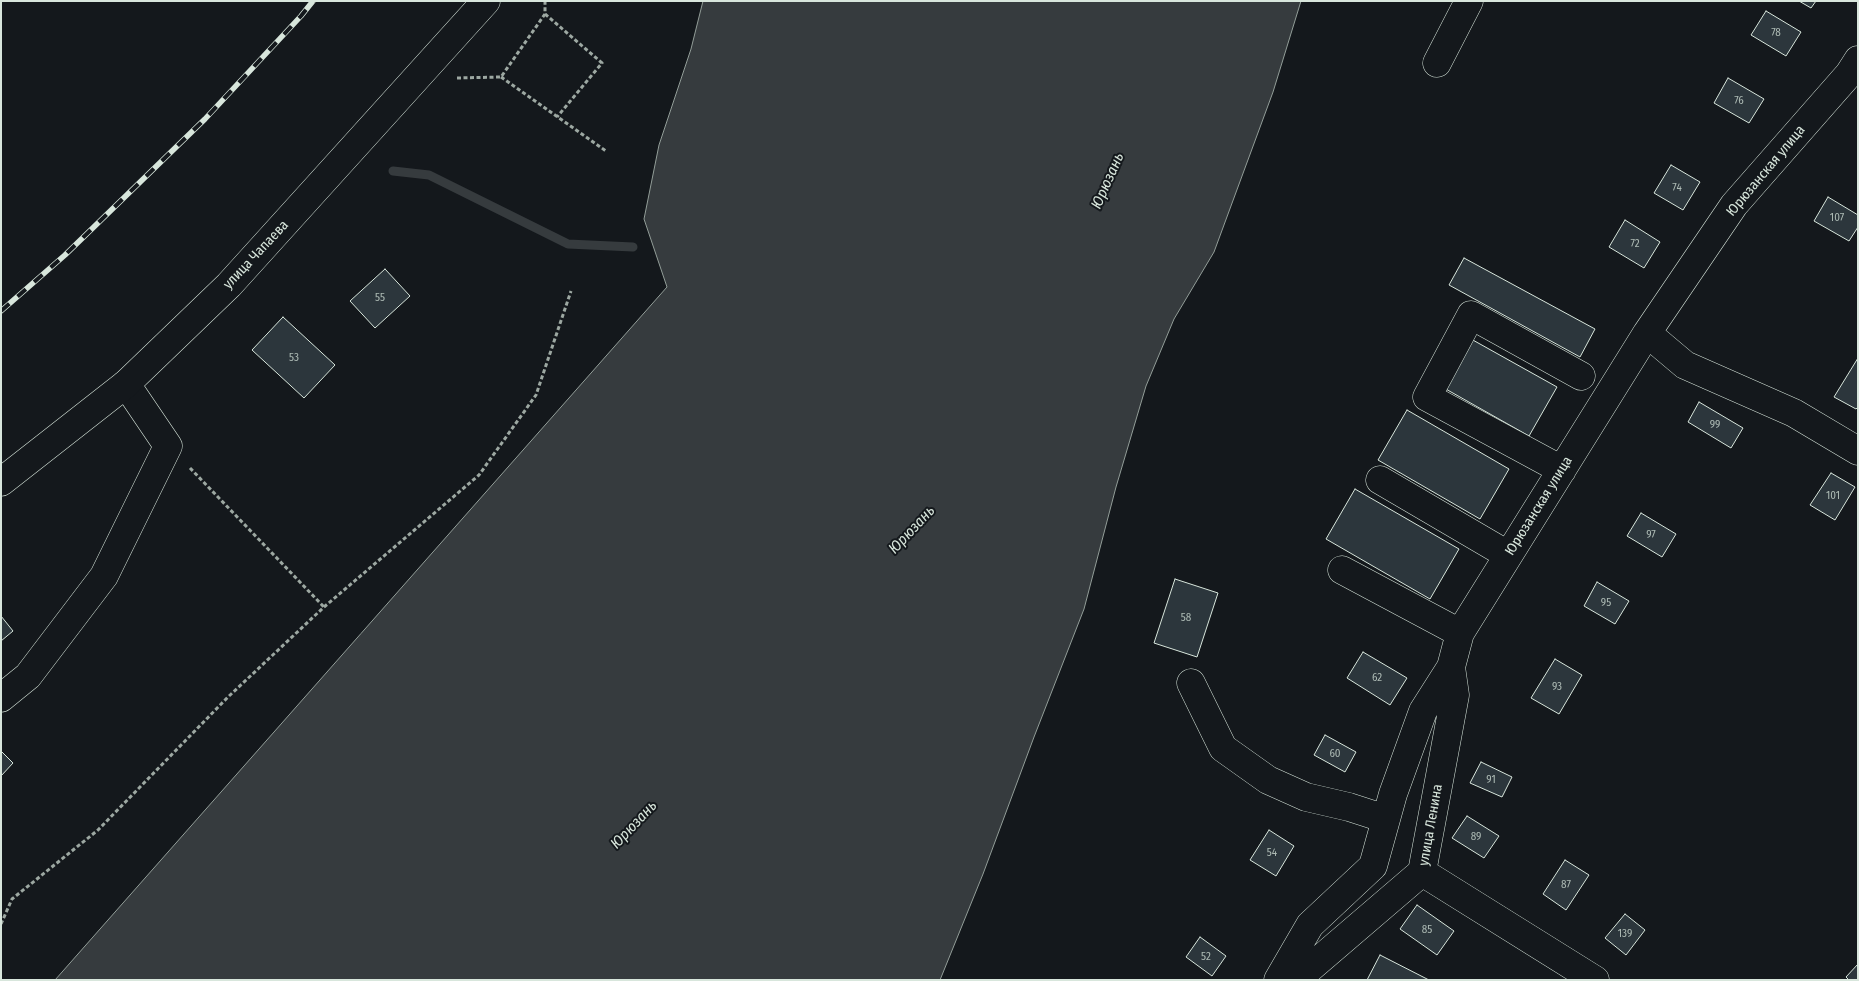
<!DOCTYPE html>
<html>
<head>
<meta charset="utf-8">
<style>
  body { margin:0 }
  #map { position:relative; width:1859px; height:981px; overflow:hidden; background:#14181c; font-family:"Fira Sans Condensed",sans-serif }
  canvas { display:block }
  .frame { position:absolute; inset:0; border:2px solid #d8e6dc; pointer-events:none }
</style>
</head>
<body>
<div id="map">
<canvas width="1859" height="981"></canvas>
<div class="frame"></div>
</div>
<script>
const ctx = document.querySelector('canvas').getContext('2d');
ctx.lineJoin = 'round';
function paint(path, color) {
  ctx.fillStyle = color;
  ctx.fill(path, 'evenodd');
}
function shape(rows) {
  const path = new Path2D();
  for (const r of rows) {
    path.moveTo(r[0], r[1]);
    for (let i = 2; i < r.length; i += 2) path.lineTo(r[i], r[i + 1]);
  }
  return path;
}
function stroke(path, color, width, dash) {
  ctx.strokeStyle = color;
  ctx.lineWidth = width;
  ctx.lineCap = dash ? 'butt' : 'round';
  ctx.setLineDash(dash || []);
  ctx.stroke(path);
}
function write(font, color, halo, rows, align = 'center') {
  ctx.font = font + ' "Fira Sans Condensed",sans-serif';
  ctx.lineWidth = 4;
  ctx.setLineDash([]);
  ctx.textBaseline = 'middle';
  ctx.strokeStyle = halo;
  ctx.fillStyle = color;
  for (const [text, x, y, turn = 0] of rows) {
    ctx.save();
    ctx.translate(x, y);
    ctx.rotate((+turn || 0) * Math.PI / 180);
    ctx.textAlign = isNaN(turn) ? turn : align;
    if (halo) ctx.strokeText(text, 0, 0);
    ctx.fillText(text, 0, 0);
    ctx.restore();
  }
}
const water = shape([
  [703,1,1301,1,1273,92,1214,252,1174,319,1146,386,1116,487,1084,609,1034,737,983,874,940,980,55,980,667,287,644,219,659,145,691,49,703,1]
]);
const stream = shape([
  [393,171,429,175,568,244,633,247]
]);
const building = shape([
  [1799,1,1816,1,1811,8,1799,1],
  [1766,11,1801,32,1786,56,1751,35,1766,11],
  [1728,78,1764,99,1749,123,1714,103,1728,78],
  [1671,165,1700,182,1683,210,1654,193,1671,165],
  [1828,197,1858,215,1858,227,1849,241,1814,221,1828,197],
  [1625,220,1660,242,1644,268,1609,247,1625,220],
  [1464,258,1595,329,1580,357,1449,285,1464,258],
  [385,269,410,296,375,328,350,301,385,269],
  [283,317,335,365,304,398,252,350,283,317],
  [1471,339,1557,387,1529,436,1444,388,1471,339],
  [1858,358,1858,407,1856,409,1834,397,1858,358],
  [1699,402,1743,428,1731,448,1688,422,1699,402],
  [1407,410,1509,469,1480,519,1378,460,1407,410],
  [1831,473,1855,487,1835,520,1810,505,1831,473],
  [1355,489,1459,549,1430,599,1326,539,1355,489],
  [1641,513,1676,534,1662,557,1627,536,1641,513],
  [1175,579,1218,593,1197,657,1154,643,1175,579],
  [1597,582,1629,601,1615,624,1584,606,1597,582],
  [1,616,13,631,1,641,1,616],
  [1363,652,1407,678,1390,705,1347,678,1363,652],
  [1555,659,1582,675,1559,714,1531,698,1555,659],
  [1325,735,1356,752,1345,772,1314,755,1325,735],
  [1,751,13,763,1,776,1,751],
  [1481,762,1512,777,1502,797,1470,783,1481,762],
  [1467,816,1499,836,1484,858,1452,838,1467,816],
  [1269,830,1294,846,1276,876,1250,860,1269,830],
  [1565,860,1589,875,1566,910,1543,894,1565,860],
  [1417,905,1454,931,1437,955,1400,929,1417,905],
  [1625,914,1645,930,1626,955,1605,938,1625,914],
  [1200,937,1226,956,1212,976,1186,957,1200,937],
  [1380,955,1429,980,1367,980,1380,955],
  [1858,964,1858,980,1849,980,1846,977,1858,964]
]);
const path = shape([
  [545,14,602,63,557,117],
  [501,77,606,151],
  [457,78,501,77,545,14,545,1],
  [190,468,324,607],
  [1,924,12,899,98,830,228,697,324,607,479,475,536,395,571,291]
]);
const minor = shape([
  [1437,63,1469,1],
  [1647,333,1685,365,1794,413,1858,451],
  [1562,470,1427,397,1471,315,1581,376],
  [1380,480,1508,555],
  [1342,570,1460,633],
  [1451,667,1455,695,1422,872,1595,980],
  [1191,683,1223,748,1268,780,1306,797,1349,807,1386,819],
  [1,698,28,676,104,576,168,446,126,384],
  [1278,980,1310,925,1373,866,1393,794,1423,711,1451,667,1460,633,1647,333,1734,205,1849,74,1858,60],
  [1296,980,1422,872]
]);
const major = shape([
  [1,482,126,384,229,285,486,1]
]);
const rail = shape([
  [1,311,65,255,205,119,301,16,313,1]
]);
const numberNames = [
  ["78",1776,33],
  ["76",1739,101],
  ["74",1677,188],
  ["107",1837,218],
  ["72",1635,244],
  ["55",380,298],
  ["53",294,358],
  ["99",1715,425],
  ["101",1833,496],
  ["97",1651,535],
  ["95",1606,603],
  ["58",1186,618],
  ["62",1377,678],
  ["93",1557,687],
  ["60",1335,754],
  ["91",1491,780],
  ["89",1476,837],
  ["54",1272,853],
  ["87",1566,885],
  ["85",1427,930],
  ["139",1625,934],
  ["52",1206,957]
];
const streetNames = [
  ["Юрюзанская улица",1766,171,-50],
  ["улица Чапаева",256,255,-47],
  ["Юрюзанская улица",1539,506,-58],
  ["улица Ленина",1431,825,-80]
];
const waterNames = [
  ["Юрюзань",1108,181,-66],
  ["Юрюзань",912,530,-47],
  ["Юрюзань",634,825,-47]
];
paint(water, '#363b3e');
stroke(water, '#939e99', 1);
stroke(stream, '#363b3e', 9);
paint(building, '#2c363c');
stroke(building, '#d8e6dc', 1);
stroke(minor, '#d8e6dc', 29);
stroke(major, '#d8e6dc', 29);
stroke(path, '#9da8a2', 3, [4, 2.5]);
stroke(minor, '#14181c', 28);
stroke(major, '#14181c', 28);
stroke(rail, '#d8e6dc', 5.5);
stroke(rail, '#14181c', 4, [11]);
write('11px', '#adbab4', null, numberNames);
write('14px', '#d8e6dc', '#14181c', streetNames);
write('italic 15px', '#d8e6dc', '#14181c', waterNames);
</script>
</body>
</html>
